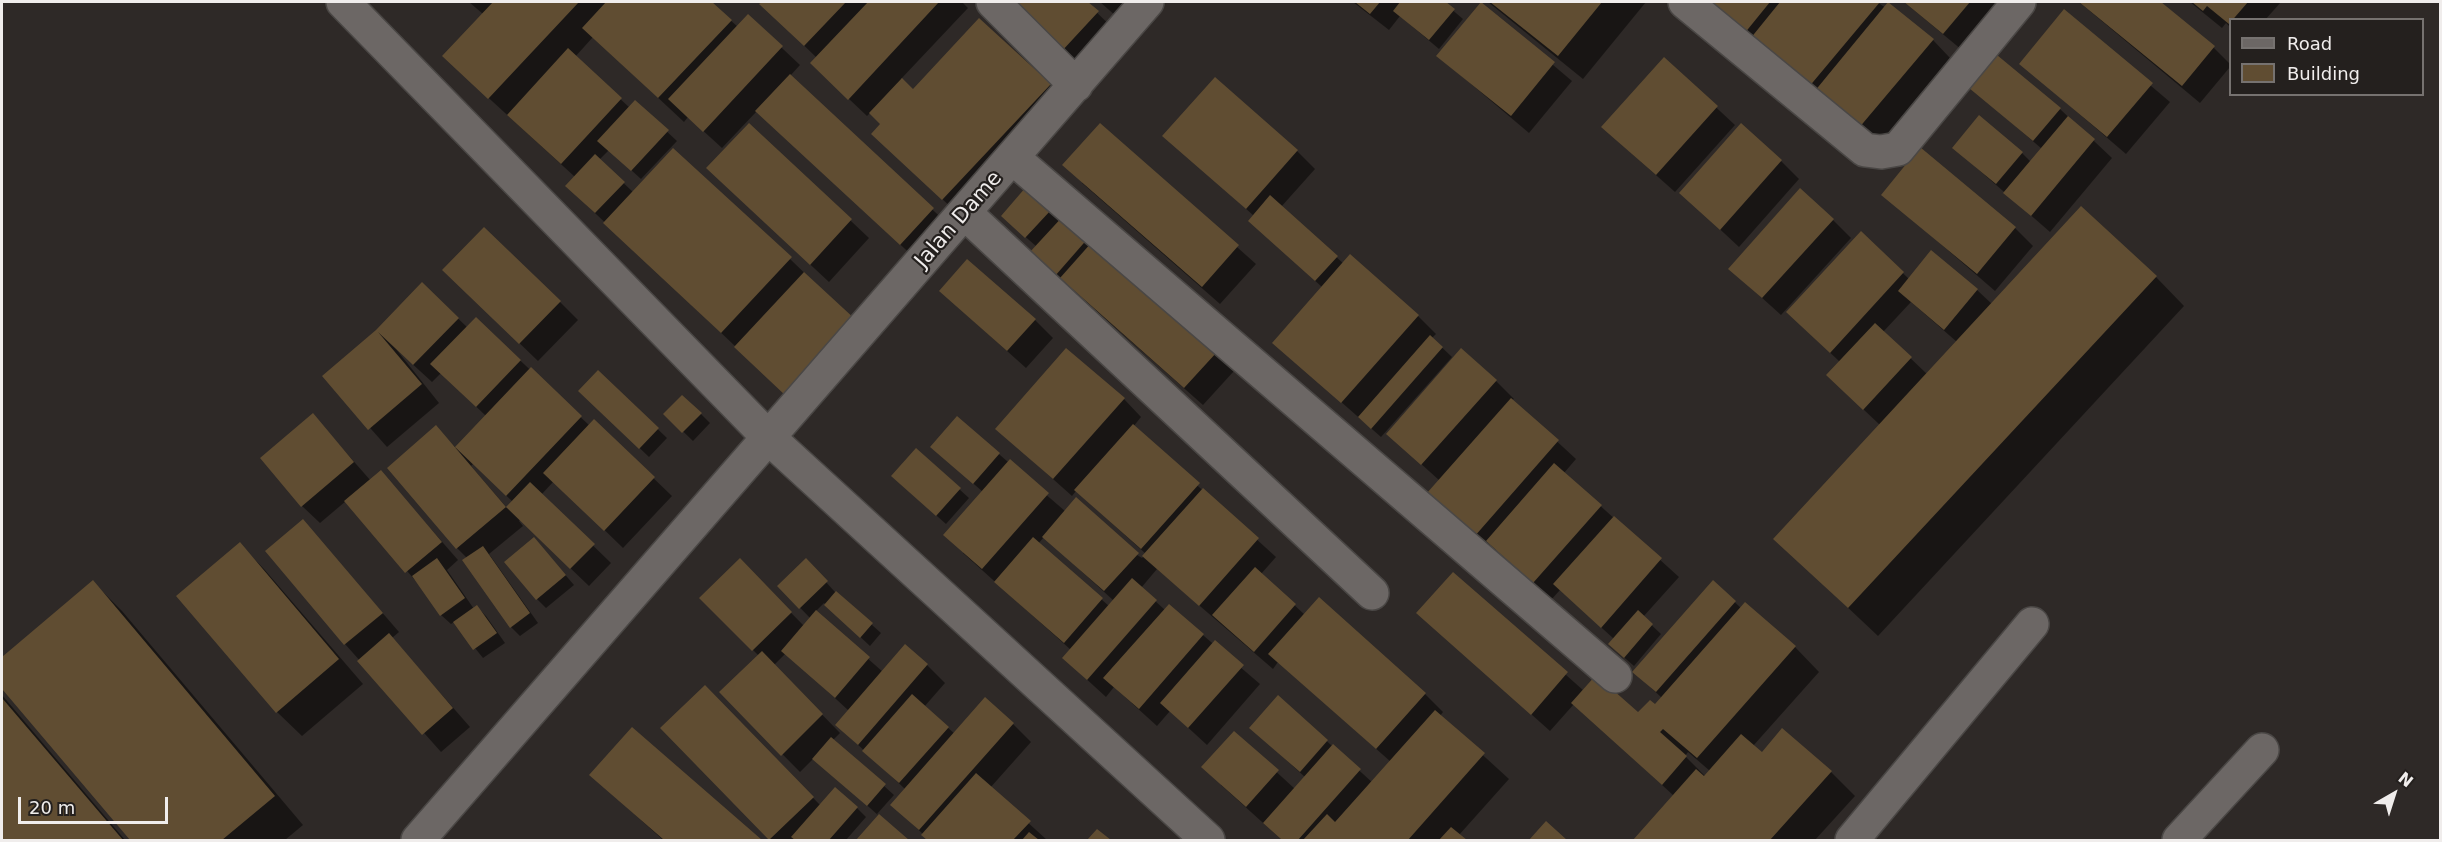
<!DOCTYPE html>
<html>
<head>
<meta charset="utf-8">
<style>
  body { margin:0 }
  #map { position:relative; width:2442px; height:842px; overflow:hidden; background:#2e2927; font-family:"DejaVu Sans",sans-serif }
  canvas { display:block }
  .frame { position:absolute; inset:0; border:3px solid #f0edec; pointer-events:none }
  .legend { position:absolute; left:2229px; top:18px; width:195px; height:78px; box-sizing:border-box; background:#24201e; border:2px solid #767270; margin:0; padding:8px 10px; list-style:none; font-size:18px; color:#f0edec }
  .legend li { display:flex; align-items:center; gap:12px; height:30px }
  .legend b { width:30px; border:2px solid #767270 }
  .north { position:absolute; left:2364px; top:764px; width:60px; height:60px; -webkit-text-stroke:4px #24201e; paint-order:stroke; rotate:39deg; font-size:16px; font-weight:700; line-height:24px; text-align:center; color:#f0edec }
  .north::after { content:''; display:block; margin:auto; width:21px; height:27px; background:#f0edec; clip-path:polygon(50% 0,100% 100%,50% 72%,0 100%) }
  .scale { position:absolute; left:18px; top:797px; width:150px; height:27px; box-sizing:border-box; border:3px solid #f0edec; border-top:0; padding-left:8px; font-size:18px; line-height:21px; white-space:nowrap; color:#f0edec; -webkit-text-stroke:4px #24201e; paint-order:stroke }
</style>
</head>
<body>
<div id="map">
<canvas width="2442" height="842"></canvas>
<div class="frame"></div>
<ul class="legend">
<li><b style="height:8px;background:#6c6765"></b>Road</li>
<li><b style="height:16px;background:#604d32"></b>Building</li>
</ul>
<div class="north">N</div>
<div class="scale">20 m</div>
</div>
<script>
const ctx = document.querySelector('canvas').getContext('2d');
ctx.lineJoin = 'round';
function paint(path, color) {
  ctx.fillStyle = color;
  ctx.fill(path, 'evenodd');
}
function shape(rows) {
  const path = new Path2D();
  for (const r of rows) {
    path.moveTo(r[0], r[1]);
    for (let i = 2; i < r.length; i += 2) path.lineTo(r[i], r[i + 1]);
  }
  return path;
}
function stroke(path, color, width, dash) {
  ctx.strokeStyle = color;
  ctx.lineWidth = width;
  ctx.lineCap = dash ? 'butt' : 'round';
  ctx.setLineDash(dash || []);
  ctx.stroke(path);
}
function write(font, color, halo, rows, align = 'center') {
  ctx.font = font + ' "DejaVu Sans",sans-serif';
  ctx.lineWidth = 4.5;
  ctx.setLineDash([]);
  ctx.textBaseline = 'middle';
  ctx.strokeStyle = halo;
  ctx.fillStyle = color;
  for (const [text, x, y, turn = 0] of rows) {
    ctx.save();
    ctx.translate(x, y);
    ctx.rotate((+turn || 0) * Math.PI / 180);
    ctx.textAlign = isNaN(turn) ? turn : align;
    if (halo) ctx.strokeText(text, 0, 0);
    ctx.fillText(text, 0, 0);
    ctx.restore();
  }
}
const shadow = shape([
  [469,2,710,2,738,27,748,16,800,65,790,76,951,227,919,262,757,111,722,148,688,117,684,122,593,37,575,57,630,108,635,102,677,141,641,179,609,150,599,160,633,192,790,259,815,283,736,347,576,195,575,177,469,80,483,14],
  [764,2,962,2,968,8,901,79,913,91,1050,85,1074,110,968,223,898,158,882,125,870,113,867,116,830,81,817,58,761,4],
  [1006,2,1086,2,1122,37,1086,75],
  [1100,2,1131,2,1117,17],
  [1353,2,1443,2,1463,19,1439,49,1400,16,1389,30],
  [1488,2,1646,2,1583,79],
  [1689,2,1877,2,1933,40,1950,58,1877,146],
  [1904,2,2003,2,1962,50],
  [2079,2,2159,2,2214,48,2230,64,2230,67,2200,103],
  [2190,2,2281,2,2265,20,2230,20,2230,27,2226,23,2222,28],
  [1481,4,1572,81,1529,133,1438,56],
  [2064,12,2170,102,2126,154,2021,64],
  [1664,59,1735,125,1675,192,1621,144],
  [1971,88,2060,109,2112,158,2050,232,1964,157,2022,153,2031,162,2042,149],
  [749,125,869,238,829,282,726,186],
  [1100,125,1256,264,1220,304,1082,183],
  [1165,136,1297,151,1315,169,1281,207,1344,264,1418,316,1436,334,1432,338,1452,357,1381,437,1274,343,1323,288,1250,221,1254,216],
  [1781,161,1799,179,1739,247,1681,193],
  [1883,194,2015,228,2033,246,1995,291],
  [1050,211,1060,221,1089,237,1234,371,1203,405,1041,262,1037,247,1012,225],
  [1833,220,1851,238,1781,315,1730,269],
  [1861,233,1909,279,1977,290,1992,304,2156,277,2184,306,1878,636,1775,539,1880,425,1846,393,1840,362,1806,330],
  [1911,302,1957,342,1927,374,1883,332],
  [422,284,468,328,476,319,590,426,594,421,672,496,623,548,554,481,541,495,611,563,589,586,520,520,519,521,523,526,489,554,538,623,520,636,511,627,467,558,457,548,436,427,456,448,486,416,441,373,432,382,396,349,439,403,387,447,324,376,377,331],
  [473,464,513,502,507,508,471,466],
  [462,288,560,302,578,320,538,361],
  [959,308,1035,320,1053,338,1026,368],
  [598,372,667,438,649,457,580,391],
  [1496,381,1514,399,1512,400,1576,459,1564,473,1679,577,1643,617,1661,634,1634,666,1619,653,1614,639,1560,590,1551,600,1497,549,1486,562,1440,481,1388,434],
  [1124,399,1141,417,1133,427,1276,557,1261,574,1305,615,1319,599,1425,694,1443,712,1440,716,1509,779,1459,835,1464,840,1282,840,1221,785,1234,733,1295,789,1306,778,1251,728,1278,697,1373,783,1391,762,1278,662,1273,669,1157,569,1141,588,1165,610,1169,606,1260,684,1207,745,1170,711,1157,726,1114,687,1106,697,1082,675,1071,650,963,553,983,492,942,456,957,418,1065,511,1142,558,1146,554,1076,491,1072,496,997,429],
  [1044,537,1114,601,1109,606,1038,544],
  [665,414,701,414,710,423,693,441],
  [313,415,371,481,381,472,458,560,447,570,474,609,477,607,486,616,505,643,483,658,454,622,451,624,441,615,421,587,346,501,320,523,302,506],
  [916,450,969,498,946,524,902,485],
  [303,521,399,632,392,638,470,727,441,752,345,644],
  [240,544,264,569,363,684,302,736,277,712,178,596],
  [543,549,574,585,546,608,537,599],
  [806,560,835,592,881,633,870,646,824,603,815,612,883,672,905,646,927,665,945,683,924,707,955,734,1013,724,1031,742,990,788,1047,840,929,840,893,805,906,790,837,725,849,711,786,653,774,665,840,733,833,740,894,795,877,814,907,840,858,840,879,816,814,758,800,772,721,692,759,656,701,598,757,578,804,626,811,619,779,586],
  [1453,574,1584,691,1639,714,1655,706,1662,698,1634,672,1713,582,1741,608,1795,647,1819,672,1753,746,1762,754,1831,772,1855,796,1815,840,1635,840,1674,796,1574,704,1550,731,1418,613],
  [1688,752,1710,771,1705,776,1685,756],
  [93,582,122,611,303,825,285,840,132,840,2,687,2,659],
  [2,695,125,840,2,840],
  [723,705,820,805,857,808,866,817,846,840,771,840,662,728],
  [632,729,760,840,663,840,591,775]
]);
const building = shape([
  [493,2,579,2,488,99,442,56],
  [606,2,712,2,732,20,658,98,582,28],
  [762,2,846,2,804,46,759,4],
  [868,2,939,2,848,100,810,63],
  [1006,2,1088,2,1099,11,1061,52],
  [1355,2,1380,2,1370,14],
  [1400,2,1446,2,1455,9,1429,40,1393,11],
  [1481,2,1555,62,1511,116,1436,56],
  [1490,2,1602,2,1558,56],
  [1697,2,1770,2,1744,34],
  [1780,2,1880,2,1808,88,1750,39],
  [1888,2,1934,39,1858,129,1814,92],
  [1904,2,1970,2,1943,34],
  [2079,2,2161,2,2215,46,2182,86],
  [2192,2,2248,2,2229,24,2207,6,2203,11],
  [2064,9,2153,83,2107,137,2019,64],
  [748,14,783,46,703,132,668,99],
  [979,18,1051,84,942,200,871,134,880,124,869,113,902,78,913,89],
  [568,48,622,98,561,164,507,115],
  [1997,55,2061,108,2033,141,1969,88],
  [1664,57,1718,106,1656,175,1601,127],
  [790,74,934,208,900,245,755,111],
  [1215,77,1298,150,1246,209,1162,136],
  [635,100,669,130,631,171,597,141],
  [1979,115,2023,152,1996,184,1952,148],
  [2068,116,2095,139,2031,216,2003,193],
  [749,123,852,219,810,265,706,168],
  [1100,123,1239,245,1202,287,1062,165],
  [1741,123,1782,160,1720,230,1679,193],
  [1920,147,2016,227,1977,274,1881,195],
  [673,148,792,257,721,333,603,223],
  [595,154,625,182,595,213,565,186],
  [1026,187,1051,210,1025,238,1001,216],
  [1800,188,1834,219,1762,298,1728,269],
  [1270,195,1338,256,1315,281,1248,221],
  [2081,206,2157,276,1848,608,1773,539],
  [1065,214,1090,236,1055,276,1029,253],
  [484,227,561,301,519,344,442,270],
  [1861,231,1904,272,1830,353,1786,312],
  [1092,242,1217,352,1184,388,1060,278],
  [1931,250,1978,289,1944,330,1898,291],
  [1350,254,1419,315,1341,403,1272,343],
  [967,259,1036,319,1007,351,939,291],
  [804,272,856,320,786,396,734,347],
  [422,282,459,318,413,365,378,332,422,384,368,430,322,376,376,330],
  [476,317,521,360,476,407,430,364],
  [1875,323,1912,357,1863,410,1826,375],
  [1430,335,1443,347,1371,429,1358,417],
  [1066,348,1125,398,1053,479,995,429],
  [1461,348,1497,380,1421,465,1386,434],
  [531,367,582,416,506,496,455,447],
  [598,370,659,428,639,449,578,391],
  [682,395,702,413,682,433,663,414],
  [1511,398,1559,440,1467,545,1419,502],
  [313,413,354,462,301,507,260,458],
  [957,416,1000,453,973,484,930,447],
  [594,419,655,477,604,531,543,473],
  [1133,424,1200,483,1141,549,1074,490],
  [436,425,506,507,456,549,387,468],
  [916,448,961,488,936,516,891,476],
  [1010,459,1049,493,982,569,943,535],
  [1554,463,1602,505,1533,583,1486,541],
  [381,470,442,542,405,573,344,501],
  [530,482,595,544,570,569,506,507],
  [1203,488,1259,538,1199,606,1142,556],
  [1076,497,1139,553,1104,591,1042,537],
  [1614,516,1662,558,1601,628,1553,584],
  [303,519,383,613,344,645,265,551],
  [534,537,566,575,536,600,504,562],
  [1033,537,1103,598,1064,643,994,582],
  [240,542,339,659,276,713,176,596],
  [483,546,530,613,510,628,462,560],
  [437,558,465,598,440,616,412,576],
  [740,558,792,612,752,651,699,598],
  [806,558,828,581,799,609,777,586],
  [1255,567,1296,604,1254,652,1212,615],
  [1453,572,1568,672,1531,715,1416,613],
  [1132,578,1157,600,1087,680,1062,658],
  [93,580,275,796,222,840,130,840,2,689,2,657],
  [1713,580,1736,601,1656,692,1632,672],
  [836,591,873,623,860,638,824,605],
  [1319,597,1426,693,1376,749,1268,654],
  [1745,602,1796,646,1697,758,1663,729,1660,732,1687,756,1662,785,1571,703,1596,675,1638,712,1650,700,1655,704],
  [1169,604,1204,634,1139,709,1103,678],
  [477,605,497,633,473,650,453,622],
  [816,610,870,657,835,698,781,651],
  [1638,610,1653,624,1624,658,1608,644],
  [389,633,453,708,422,735,357,661],
  [1215,640,1244,665,1188,728,1160,703],
  [905,644,928,664,858,745,835,725],
  [762,651,823,714,781,756,719,692],
  [705,685,814,797,769,840,660,728],
  [912,694,949,727,899,783,862,751],
  [1278,695,1328,740,1300,772,1249,728],
  [985,697,1014,723,919,830,890,805],
  [2,698,123,840,2,840],
  [1435,710,1485,753,1408,840,1303,840,1327,814,1335,822],
  [632,727,762,840,664,840,589,775],
  [1782,728,1832,771,1770,840,1633,840,1696,769,1704,776,1741,734,1762,752],
  [1234,731,1279,770,1246,807,1201,767],
  [831,737,886,784,867,806,812,759],
  [1333,744,1361,769,1298,840,1282,840,1263,823],
  [976,773,1031,821,1013,840,927,840,921,835],
  [835,787,858,807,829,840,795,840,791,837],
  [879,814,909,840,856,840],
  [1546,821,1567,840,1529,840],
  [1451,827,1467,840,1439,840],
  [1097,829,1111,840,1087,840],
  [1029,832,1039,840,1022,840]
]);
const minor = shape([
  [343,2,769,438,1208,840],
  [993,2,1076,85],
  [1685,2,1865,150,1881,152,1898,149,2019,2],
  [1013,158,1615,676],
  [965,213,1372,593],
  [418,840,1147,2],
  [1852,840,2032,624],
  [2179,840,2262,750]
]);
const streetNames = [
  ["Jalan Dame",959,220,-49]
];
paint(shadow, '#0007');
paint(building, '#604d32');
stroke(minor, '#4a4745', 36);
stroke(minor, '#6c6765', 33);
write('21px', '#f0edec', '#24201e', streetNames);
</script>
</body>
</html>
